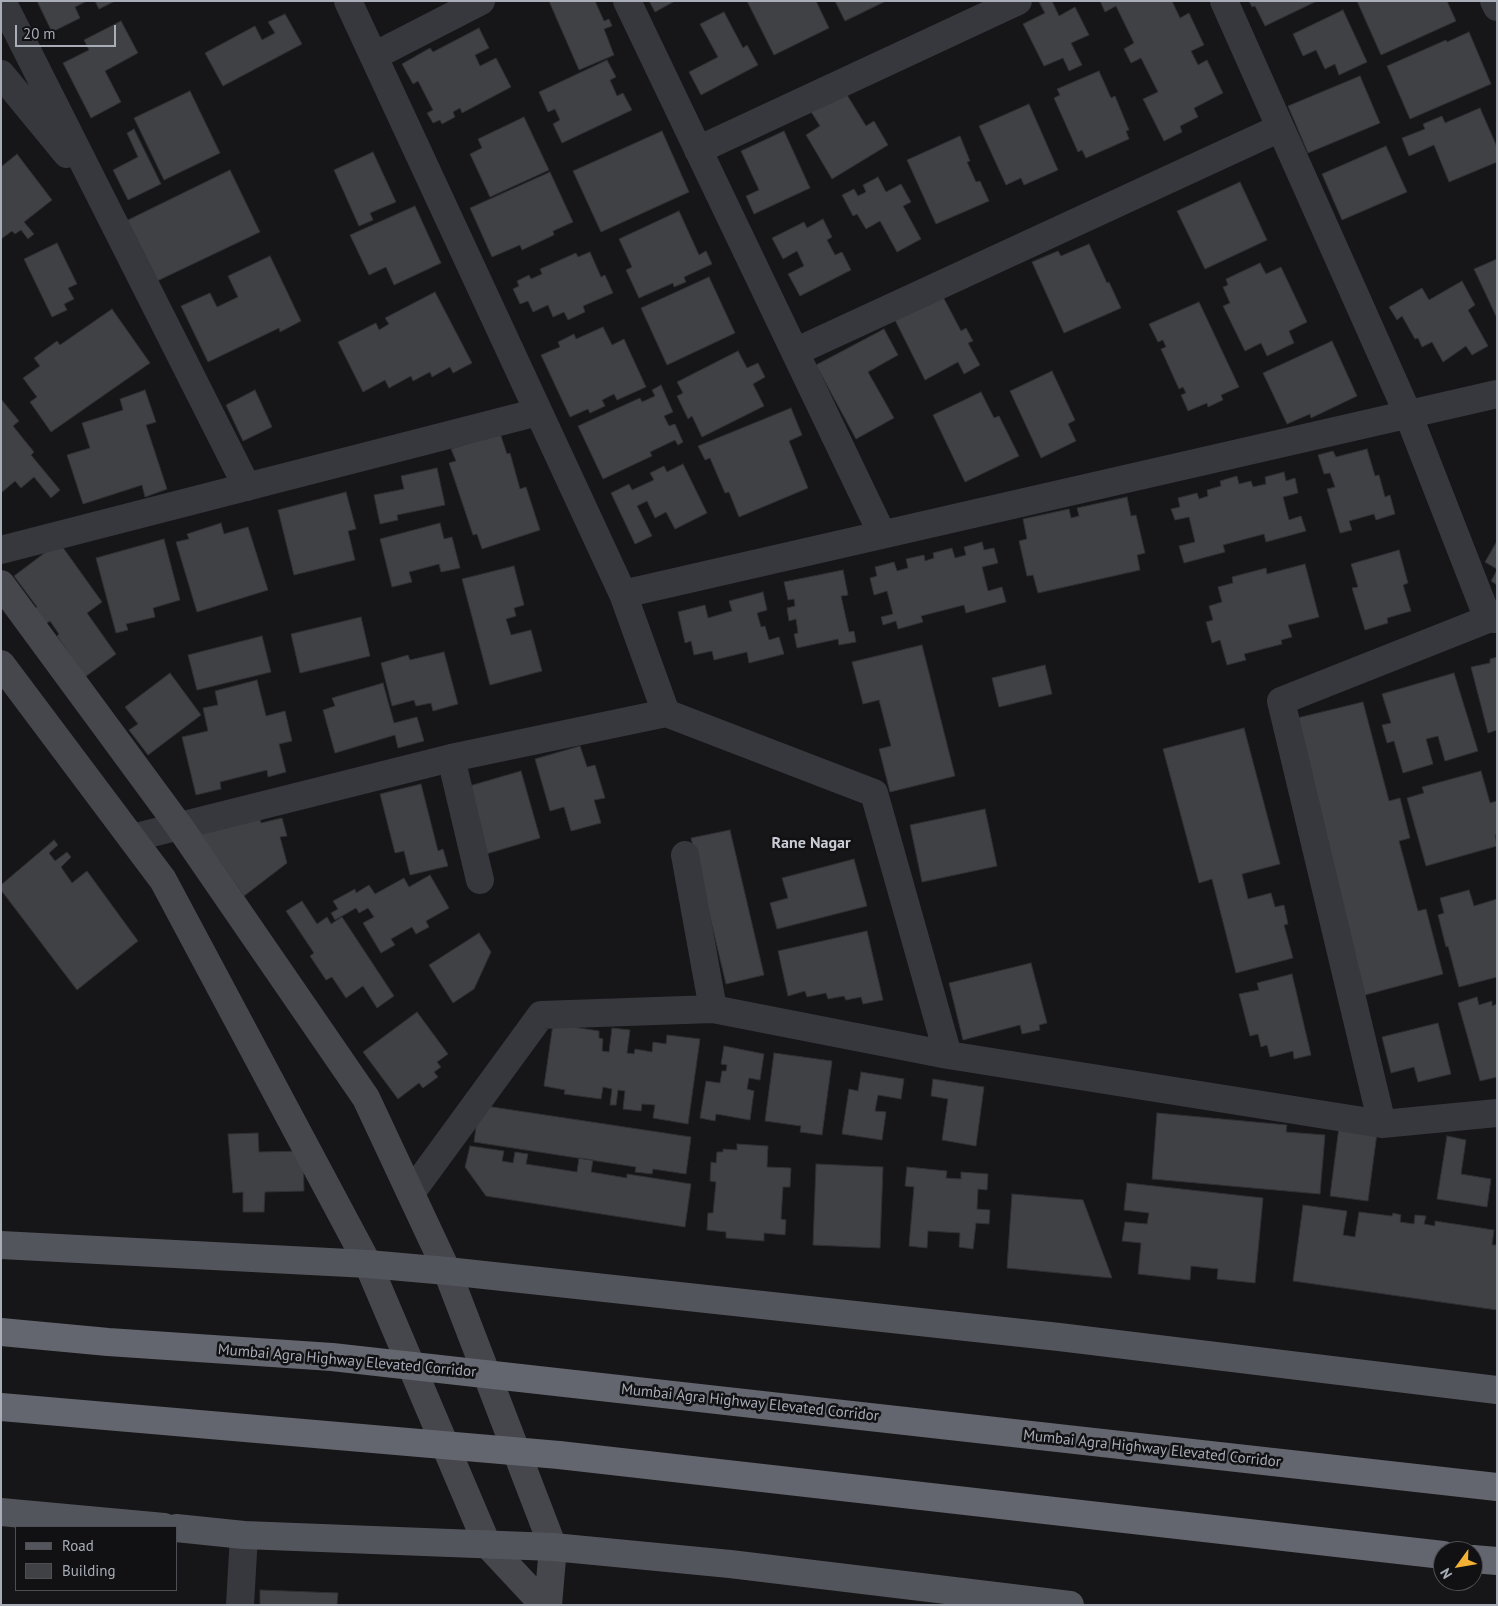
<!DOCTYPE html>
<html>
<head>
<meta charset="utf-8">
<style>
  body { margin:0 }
  #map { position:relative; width:1498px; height:1606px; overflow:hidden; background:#161618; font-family:"PT Sans",sans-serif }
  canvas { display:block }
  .frame { position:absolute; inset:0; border:2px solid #a8adb8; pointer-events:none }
  .legend { position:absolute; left:15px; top:1526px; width:162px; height:65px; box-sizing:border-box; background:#111113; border:1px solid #4d4f55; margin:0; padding:6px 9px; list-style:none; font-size:15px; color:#a8adb8 }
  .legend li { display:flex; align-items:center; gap:10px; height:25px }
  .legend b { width:25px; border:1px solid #4d4f55 }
  .north { position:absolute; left:1433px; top:1541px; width:50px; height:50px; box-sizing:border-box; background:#111113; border:1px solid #4d4f55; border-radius:50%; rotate:238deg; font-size:14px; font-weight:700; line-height:20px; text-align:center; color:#a8adb8 }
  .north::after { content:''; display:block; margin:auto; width:18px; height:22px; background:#f2b134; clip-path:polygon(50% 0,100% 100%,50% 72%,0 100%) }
  .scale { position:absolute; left:15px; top:25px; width:101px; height:22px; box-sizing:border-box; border:2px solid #a8adb8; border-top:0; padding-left:6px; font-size:15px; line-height:18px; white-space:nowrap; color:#a8adb8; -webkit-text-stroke:4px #111113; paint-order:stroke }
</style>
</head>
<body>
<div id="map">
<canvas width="1498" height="1606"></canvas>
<div class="frame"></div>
<ul class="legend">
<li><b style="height:6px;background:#53555c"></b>Road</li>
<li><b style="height:14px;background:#404145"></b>Building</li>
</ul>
<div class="north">N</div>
<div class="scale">20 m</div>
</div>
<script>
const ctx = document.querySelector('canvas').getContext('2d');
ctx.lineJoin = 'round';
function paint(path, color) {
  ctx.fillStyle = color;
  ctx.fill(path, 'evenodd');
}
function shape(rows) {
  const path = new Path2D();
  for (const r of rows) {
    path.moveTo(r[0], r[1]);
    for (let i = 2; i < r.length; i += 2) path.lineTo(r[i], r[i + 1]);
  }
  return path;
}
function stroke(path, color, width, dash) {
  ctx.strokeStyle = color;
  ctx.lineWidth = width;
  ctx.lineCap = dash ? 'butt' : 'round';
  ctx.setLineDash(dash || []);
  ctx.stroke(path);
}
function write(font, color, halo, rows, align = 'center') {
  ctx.font = font + ' "PT Sans",sans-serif';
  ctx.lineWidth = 5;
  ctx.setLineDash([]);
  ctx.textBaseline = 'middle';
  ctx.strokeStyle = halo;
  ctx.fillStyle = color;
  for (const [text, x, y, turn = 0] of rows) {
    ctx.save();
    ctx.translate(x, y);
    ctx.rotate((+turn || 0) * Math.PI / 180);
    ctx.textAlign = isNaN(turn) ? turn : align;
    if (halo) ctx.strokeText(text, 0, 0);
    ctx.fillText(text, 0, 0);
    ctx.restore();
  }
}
const building = shape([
  [37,1,87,1,75,7,80,18,52,32,37,1],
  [95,1,115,1,99,9,95,1],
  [549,1,595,1,604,21,609,19,612,26,604,29,614,55,579,70,549,1],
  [649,1,675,1,655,12,649,1],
  [747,1,816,1,829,28,774,55,747,1],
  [835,1,886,1,845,21,835,1],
  [1052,1,1059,16,1075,7,1089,35,1071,43,1082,65,1069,71,1063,58,1044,66,1023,24,1045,13,1039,2,1052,1],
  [1100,1,1172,1,1180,18,1189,13,1204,45,1191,51,1198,65,1207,60,1223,93,1194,108,1198,117,1180,126,1182,132,1164,141,1143,99,1158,92,1141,58,1131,63,1124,49,1134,43,1116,6,1105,12,1100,1],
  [1249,1,1317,1,1265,26,1255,6,1252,7,1249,1],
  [1357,1,1447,1,1456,21,1381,55,1357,1],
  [1343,10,1367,62,1339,75,1335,64,1325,69,1316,50,1303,56,1293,34,1343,10],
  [724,12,743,48,747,45,758,65,701,95,689,72,718,57,700,24,724,12],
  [285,14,302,44,223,86,205,53,255,26,262,40,275,33,268,22,285,14],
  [121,21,138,53,105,71,121,102,91,118,63,63,89,50,84,40,121,21],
  [479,28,489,48,475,55,480,66,496,58,511,87,462,113,460,108,453,112,455,117,442,124,440,120,433,123,427,113,433,110,418,81,413,84,402,64,430,48,433,52,479,28],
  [1469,32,1491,84,1410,119,1387,66,1446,40,1447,42,1469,32],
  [607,60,616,77,610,80,617,96,623,93,632,110,562,143,553,124,560,120,555,109,548,112,539,92,607,60],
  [1099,71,1111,98,1115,96,1129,130,1126,131,1129,139,1086,158,1082,150,1078,152,1054,98,1060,95,1057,89,1099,71],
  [1360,76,1380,123,1308,153,1288,106,1360,76],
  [844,90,866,126,874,121,888,145,832,179,806,135,820,126,810,110,844,90],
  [190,91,220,153,164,180,134,118,190,91],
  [1029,104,1058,170,1024,185,1021,178,1006,185,979,126,1029,104],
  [1480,108,1497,147,1497,162,1449,182,1434,145,1409,156,1402,138,1425,129,1423,124,1442,116,1445,123,1480,108],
  [524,117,549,170,490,197,470,154,482,148,478,139,524,117],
  [134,129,161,184,128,200,113,170,138,157,127,133,134,129],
  [662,131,689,192,601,232,573,171,662,131],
  [784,131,810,188,754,214,746,196,759,190,741,151,784,131],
  [960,136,970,161,967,162,976,182,980,181,989,201,936,224,907,160,960,136],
  [1386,146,1407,192,1342,220,1322,174,1386,146],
  [373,152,396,202,370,213,373,220,359,226,334,170,373,152],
  [17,154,52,200,24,222,34,234,28,239,21,230,15,234,12,231,1,239,1,167,17,154],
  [230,170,260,232,155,282,126,221,230,170],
  [550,172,573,222,553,231,554,235,522,250,520,245,492,257,470,208,550,172],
  [878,177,886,192,901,184,911,202,903,206,921,239,897,252,880,221,866,229,857,214,853,216,842,195,854,189,858,196,866,192,863,185,878,177],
  [1240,182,1267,240,1205,269,1177,211,1240,182],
  [415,206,441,263,394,285,386,267,369,275,350,235,415,206],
  [679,211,699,255,706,251,712,264,684,277,686,282,674,287,673,283,639,298,626,270,632,267,619,239,679,211],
  [823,219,832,237,827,240,835,255,842,252,851,270,800,296,788,274,804,266,797,251,783,259,772,238,804,222,807,228,823,219],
  [57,243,77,284,68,288,74,299,64,304,67,310,52,317,24,259,57,243],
  [1089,244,1107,283,1109,282,1121,308,1064,333,1032,262,1058,251,1061,256,1089,244],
  [590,252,601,277,605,275,613,293,583,306,585,312,568,320,564,312,553,317,548,305,533,312,528,301,520,304,513,289,519,286,517,281,529,275,531,279,542,274,540,269,576,253,578,257,590,252],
  [270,256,301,321,280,332,279,328,208,362,181,306,210,293,217,307,238,297,228,276,270,256],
  [1497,259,1497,318,1474,269,1497,259],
  [1260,263,1266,274,1281,267,1307,322,1289,331,1294,343,1267,356,1261,343,1245,351,1223,306,1230,303,1223,287,1228,285,1226,279,1260,263],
  [709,277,735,333,667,365,641,308,709,277],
  [1462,281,1475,305,1468,310,1488,346,1472,355,1466,346,1443,362,1432,342,1422,347,1418,338,1415,339,1402,316,1397,320,1389,307,1422,288,1429,300,1462,281],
  [435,292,472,363,453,373,450,367,432,377,430,372,413,381,411,376,389,388,385,380,363,392,338,342,376,323,379,330,389,324,385,318,435,292],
  [941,293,961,331,966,328,973,341,968,343,980,365,964,374,958,362,925,380,894,318,941,293],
  [1199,302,1239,387,1221,395,1223,400,1208,407,1207,403,1188,411,1181,395,1186,393,1183,387,1179,389,1161,349,1166,347,1163,340,1158,342,1149,324,1199,302],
  [112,309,150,363,51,432,30,402,37,397,23,378,40,366,34,358,57,341,60,345,112,309],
  [603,327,612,345,624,339,646,387,617,400,614,394,602,400,605,406,590,413,588,409,570,417,541,355,560,347,558,342,574,334,576,339,603,327],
  [884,329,898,355,868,372,894,418,856,439,816,365,884,329],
  [1332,341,1357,396,1311,418,1310,414,1287,424,1263,373,1332,341],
  [738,351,747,368,758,363,765,377,753,384,764,406,702,437,692,416,688,419,677,396,683,393,677,382,738,351],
  [1052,371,1075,420,1068,424,1076,441,1041,458,1010,391,1052,371],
  [661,385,673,412,664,416,669,426,675,424,683,442,678,445,675,440,650,452,652,456,603,479,578,426,640,398,642,402,655,396,652,390,661,385],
  [145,390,156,422,146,425,167,489,145,497,142,485,83,504,67,455,90,448,82,423,123,410,120,399,145,390],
  [255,390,272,427,243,441,226,405,255,390],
  [981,392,994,418,999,416,1019,456,965,482,933,415,981,392],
  [1,399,19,421,13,426,34,452,31,455,60,490,51,498,34,477,21,488,15,481,1,493,1,399],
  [791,408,802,435,789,441,808,488,739,517,729,492,725,493,710,458,705,460,698,446,791,408],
  [500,433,507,454,510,453,520,489,526,487,540,530,482,549,477,534,473,535,449,463,456,461,451,449,500,433],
  [1367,449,1375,476,1379,475,1385,497,1390,495,1395,514,1376,520,1374,514,1349,521,1352,530,1340,533,1327,489,1335,487,1330,473,1324,474,1318,455,1333,451,1336,457,1367,449],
  [683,464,707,513,675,529,666,512,655,518,647,501,637,506,652,536,635,544,611,493,629,484,632,490,654,480,650,473,664,466,667,472,683,464],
  [437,468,445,505,397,515,398,520,380,524,374,495,404,489,401,476,437,468],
  [1284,472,1286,481,1295,478,1298,493,1283,497,1289,520,1301,516,1306,531,1266,542,1264,534,1223,545,1225,552,1184,563,1179,546,1195,542,1189,517,1175,520,1171,509,1180,507,1178,498,1197,493,1199,499,1208,496,1207,490,1221,486,1220,481,1237,476,1239,484,1251,481,1253,487,1266,484,1265,477,1284,472],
  [346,492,356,529,348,531,355,560,294,575,278,510,346,492],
  [1127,497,1131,516,1136,515,1145,553,1137,555,1140,570,1038,593,1033,575,1027,576,1019,541,1027,539,1023,519,1069,509,1071,518,1079,516,1077,508,1127,497],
  [221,523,224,534,248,527,268,590,197,612,176,542,189,539,187,534,221,523],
  [440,523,444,539,452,537,460,568,441,572,439,564,409,572,412,582,392,587,380,539,440,523],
  [164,539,180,600,153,608,155,617,126,624,128,630,116,633,96,558,164,539],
  [1497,541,1497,569,1485,562,1497,541],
  [59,542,102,602,87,613,116,654,81,680,68,652,57,636,59,634,50,621,43,626,31,611,37,607,14,576,59,542],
  [982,542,984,550,994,548,998,563,982,567,988,591,1002,587,1006,602,966,613,964,605,921,616,923,622,898,629,896,621,883,625,881,617,893,614,887,591,874,595,870,578,877,576,875,567,894,562,897,571,908,568,906,559,924,555,925,561,934,558,933,553,952,548,955,558,966,555,964,547,982,542],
  [1399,550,1408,583,1403,585,1411,611,1387,618,1388,623,1365,630,1352,588,1358,587,1351,564,1399,550],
  [1305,564,1319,617,1288,625,1292,637,1281,640,1282,644,1244,654,1246,660,1227,665,1220,640,1212,643,1206,622,1213,620,1209,606,1222,602,1218,587,1233,583,1232,577,1266,568,1267,574,1305,564],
  [514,566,524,605,514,608,516,616,506,619,511,635,531,630,542,671,490,685,462,579,514,566],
  [843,570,848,595,841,596,849,632,854,631,856,642,839,645,838,639,797,648,794,634,798,633,796,619,789,621,787,608,795,606,794,599,788,600,784,582,843,570],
  [1497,570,1497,585,1491,581,1497,570],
  [763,592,767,610,757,613,761,627,765,626,769,640,779,637,784,654,749,663,747,652,714,660,712,651,694,655,691,641,685,643,678,612,705,605,708,618,732,611,729,601,763,592],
  [361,617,370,656,300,673,291,634,361,617],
  [262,636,271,672,197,690,188,655,262,636],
  [922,645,955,776,890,792,879,749,891,746,879,700,863,704,852,662,922,645],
  [444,652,458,704,433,711,431,703,416,706,414,700,392,706,381,663,408,655,410,660,444,652],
  [1497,657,1497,730,1488,733,1471,667,1490,663,1490,659,1497,657],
  [1045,665,1052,694,999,707,992,678,1045,665],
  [170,673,201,715,148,755,129,730,138,724,125,707,170,673],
  [1454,673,1478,751,1445,761,1438,736,1426,739,1433,764,1403,773,1394,741,1387,743,1382,725,1391,723,1382,694,1454,673],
  [257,680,266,716,285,711,292,741,279,744,286,772,268,777,267,770,220,782,221,789,196,795,182,737,208,731,203,708,218,705,215,691,257,680],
  [383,683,394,723,417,717,424,741,398,748,395,735,335,753,323,710,335,706,332,698,383,683],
  [1363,702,1389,801,1400,798,1410,838,1399,841,1418,911,1426,909,1443,974,1365,995,1293,719,1363,702],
  [1244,728,1280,864,1242,874,1248,899,1271,893,1275,907,1284,905,1288,924,1284,925,1293,958,1236,973,1212,879,1199,883,1163,749,1244,728],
  [580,746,587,767,595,765,605,798,594,800,601,823,571,831,564,807,550,811,535,759,580,746],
  [521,771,540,838,486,854,466,787,521,771],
  [1481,771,1490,803,1497,801,1497,834,1495,835,1497,846,1426,866,1407,798,1424,793,1422,787,1481,771],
  [421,784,438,851,443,849,448,866,410,875,404,851,395,853,380,794,421,784],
  [985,809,997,866,922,882,910,825,985,809],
  [258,813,261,823,282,818,287,836,280,837,287,863,244,896,198,830,258,813],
  [730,830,764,975,726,984,691,838,730,830],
  [54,840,58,845,49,853,55,861,67,852,71,857,61,867,72,883,87,871,138,941,77,990,1,890,1,885,54,840],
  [854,859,867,906,777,929,770,903,788,898,782,878,854,859],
  [430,875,449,908,426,921,429,927,416,934,412,927,391,939,395,945,381,953,363,923,374,917,368,908,359,913,356,908,335,920,331,913,338,909,333,901,355,889,356,893,369,885,375,894,404,878,409,887,430,875],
  [1469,890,1474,906,1497,899,1497,977,1459,987,1448,946,1446,947,1438,915,1444,913,1440,898,1469,890],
  [302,901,317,924,327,917,331,924,342,917,394,996,377,1008,363,986,346,998,332,977,326,980,310,956,314,953,286,911,302,901],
  [867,931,883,1000,863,1004,861,997,846,1000,844,996,828,999,826,993,807,997,805,991,788,996,778,951,867,931],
  [479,933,491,952,474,989,453,1003,429,965,479,933],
  [1031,963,1047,1023,1039,1025,1040,1030,1022,1034,1020,1025,963,1040,949,983,1031,963],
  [1292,974,1311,1055,1294,1059,1293,1051,1270,1057,1267,1045,1261,1047,1258,1034,1250,1036,1239,994,1259,990,1257,983,1292,974],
  [1477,997,1479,1005,1492,1001,1492,1006,1497,1004,1497,1077,1480,1081,1458,1003,1477,997],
  [417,1012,448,1054,437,1062,441,1067,434,1072,438,1077,423,1088,419,1083,398,1099,363,1052,417,1012],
  [1438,1023,1451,1074,1418,1082,1414,1067,1391,1073,1382,1037,1438,1023],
  [553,1024,599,1031,599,1038,603,1039,602,1051,609,1052,612,1028,630,1030,627,1053,634,1054,635,1049,652,1052,653,1042,666,1044,667,1035,700,1039,688,1124,653,1118,655,1105,642,1104,641,1111,623,1109,625,1091,618,1090,616,1105,610,1105,612,1089,603,1087,601,1099,564,1094,565,1090,544,1086,553,1024],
  [724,1046,764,1054,760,1080,749,1078,747,1089,754,1091,750,1120,716,1114,715,1121,700,1118,706,1081,720,1083,722,1071,726,1071,727,1065,721,1064,724,1046],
  [774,1053,832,1061,822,1135,800,1132,801,1126,765,1121,774,1053],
  [861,1072,904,1079,901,1099,878,1095,875,1111,886,1112,882,1140,842,1134,849,1089,858,1091,861,1072],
  [933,1079,984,1087,976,1146,942,1140,948,1099,931,1096,933,1079],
  [479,1105,691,1137,686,1174,653,1169,652,1174,635,1172,636,1167,474,1142,479,1105],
  [1157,1113,1287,1125,1286,1132,1325,1135,1320,1194,1152,1179,1157,1113],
  [1339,1127,1377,1133,1368,1201,1330,1196,1339,1127],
  [258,1133,259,1152,303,1151,304,1191,265,1192,264,1212,243,1212,243,1192,233,1193,228,1134,258,1133],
  [1447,1136,1466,1140,1461,1174,1491,1179,1487,1207,1437,1199,1447,1136],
  [737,1144,768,1146,767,1167,791,1168,790,1187,783,1187,781,1219,786,1220,785,1235,764,1233,764,1241,726,1238,726,1232,707,1230,708,1213,713,1213,716,1182,710,1181,711,1162,716,1163,717,1152,723,1152,723,1149,737,1150,737,1144],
  [470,1146,504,1151,502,1161,513,1163,515,1152,528,1154,526,1164,577,1172,579,1158,593,1160,591,1172,627,1178,627,1174,691,1184,685,1227,486,1196,465,1167,470,1146],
  [816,1164,883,1167,880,1248,813,1245,816,1164],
  [907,1167,947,1171,946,1178,961,1179,961,1172,988,1174,987,1190,978,1189,977,1209,990,1210,989,1224,976,1223,973,1249,959,1247,960,1233,928,1231,927,1248,909,1246,914,1187,905,1186,907,1167],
  [1127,1183,1263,1198,1255,1283,1217,1279,1218,1269,1191,1266,1190,1280,1138,1274,1141,1243,1122,1241,1125,1222,1147,1224,1149,1213,1124,1210,1127,1183],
  [1012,1194,1083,1200,1112,1278,1007,1268,1012,1194],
  [1303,1205,1347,1211,1343,1235,1355,1237,1359,1212,1392,1216,1393,1213,1401,1215,1400,1222,1414,1224,1415,1215,1426,1216,1424,1224,1435,1226,1435,1221,1494,1230,1492,1245,1497,1245,1497,1310,1293,1281,1303,1205],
  [260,1590,338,1593,337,1605,260,1605,260,1590]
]);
const street = shape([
  [2,1,247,487],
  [348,1,623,594,666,713],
  [627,1,882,534],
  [1224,1,1408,414,1488,619],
  [1494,1,1497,7],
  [374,56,481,1],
  [1,74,67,154],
  [698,150,1018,1],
  [795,352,1280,128],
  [1,550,538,412],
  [623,594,1497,394],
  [451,758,480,880],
  [132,838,451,758,666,713,874,793,948,1055],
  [685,855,713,1009],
  [1382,1124,1281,701,1488,619,1497,619],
  [411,1193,541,1015,713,1009,948,1055,1382,1124,1497,1113],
  [240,1605,244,1535]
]);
const secondary = shape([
  [1,584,179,826,366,1098,447,1271,553,1547,548,1605],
  [1,664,163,880,368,1264,487,1544,544,1605]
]);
const primary = shape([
  [1,1245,368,1264,447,1271,1059,1337,1497,1390],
  [1,1512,164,1527],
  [176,1528,244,1535,553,1547,730,1564,1070,1605]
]);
const highway = shape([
  [1,1332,108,1342,332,1357,1497,1487],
  [1,1407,559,1455,1443,1555],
  [1473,1559,1497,1561]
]);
const streetNames = [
  ["Mumbai Agra Highway Elevated Corridor",347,1361,5],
  ["Mumbai Agra Highway Elevated Corridor",750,1403,6],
  ["Mumbai Agra Highway Elevated Corridor",1152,1449,6]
];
const neighbourhoodNames = [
  ["Rane Nagar",811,843]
];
paint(building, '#404145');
stroke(building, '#303034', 1);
stroke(street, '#37383d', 28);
stroke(secondary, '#45474d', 28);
stroke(primary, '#53555c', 28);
stroke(highway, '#63666e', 28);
write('15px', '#a8adb8', '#111113', streetNames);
write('bold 16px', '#c9ccd4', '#111113', neighbourhoodNames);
</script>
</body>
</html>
